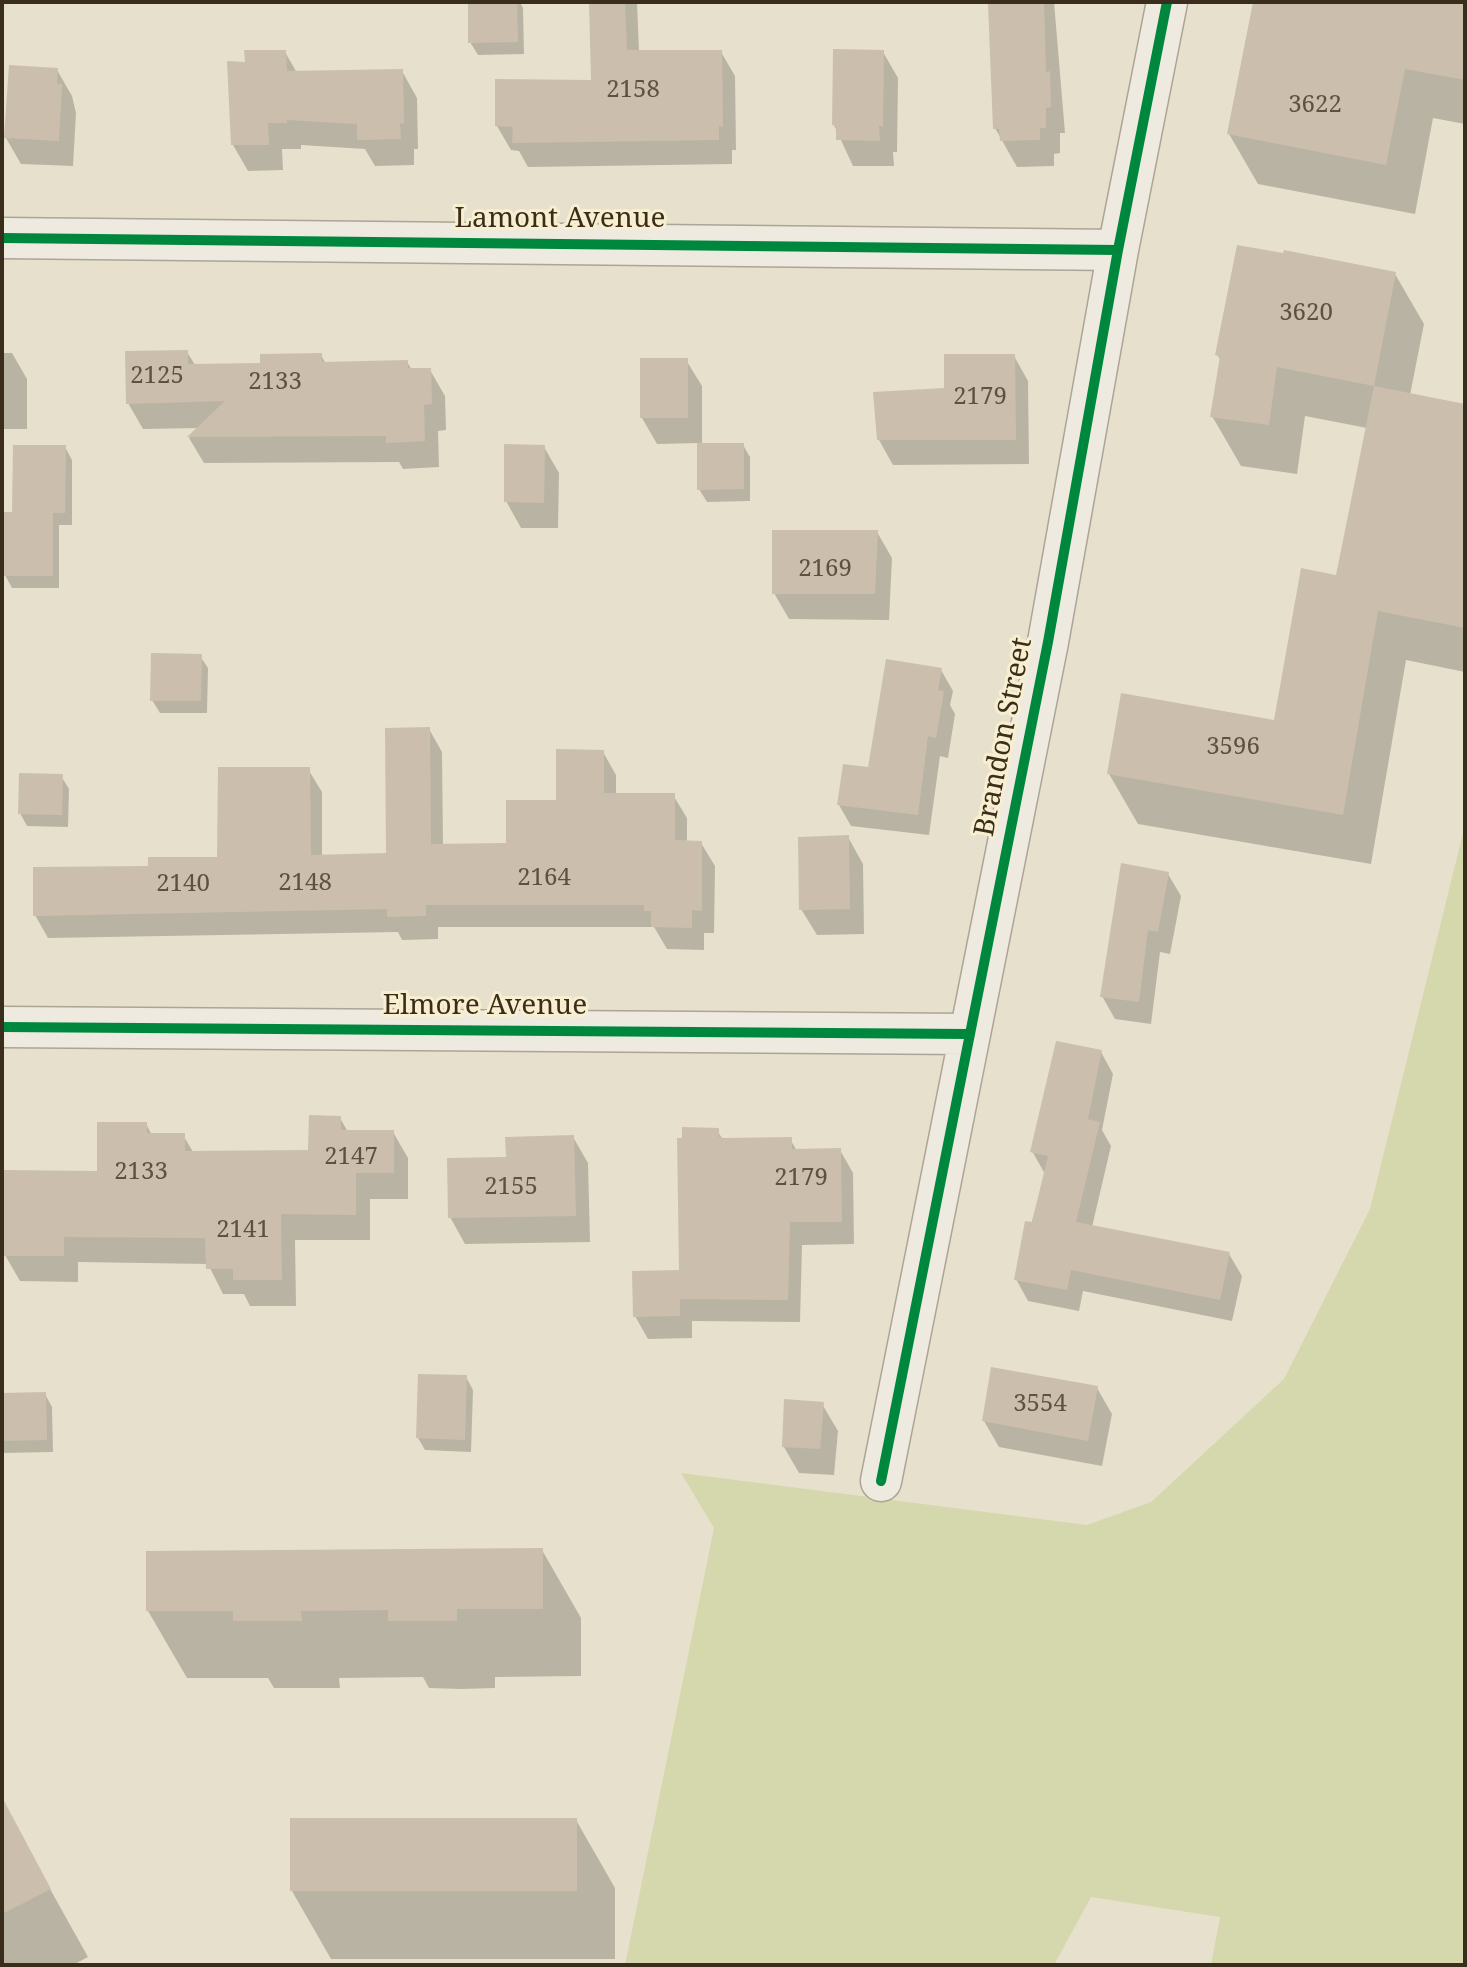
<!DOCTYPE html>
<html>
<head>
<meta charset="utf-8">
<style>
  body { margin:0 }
  #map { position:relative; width:1467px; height:1967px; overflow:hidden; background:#e7e0cc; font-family:"Noto Serif",serif }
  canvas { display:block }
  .frame { position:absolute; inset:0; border:4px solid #3b2d1c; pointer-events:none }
</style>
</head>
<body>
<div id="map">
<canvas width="1467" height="1967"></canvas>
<div class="frame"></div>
</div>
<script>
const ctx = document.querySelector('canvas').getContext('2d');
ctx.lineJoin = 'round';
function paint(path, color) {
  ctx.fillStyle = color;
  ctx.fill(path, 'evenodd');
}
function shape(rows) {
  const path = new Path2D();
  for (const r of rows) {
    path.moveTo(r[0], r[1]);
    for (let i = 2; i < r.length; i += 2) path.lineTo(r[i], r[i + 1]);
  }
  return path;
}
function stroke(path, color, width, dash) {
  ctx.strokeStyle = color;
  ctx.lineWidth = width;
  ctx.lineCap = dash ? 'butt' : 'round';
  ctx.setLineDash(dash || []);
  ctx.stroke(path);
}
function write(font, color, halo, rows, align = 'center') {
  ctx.font = font + ' "Noto Serif",serif';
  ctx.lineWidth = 6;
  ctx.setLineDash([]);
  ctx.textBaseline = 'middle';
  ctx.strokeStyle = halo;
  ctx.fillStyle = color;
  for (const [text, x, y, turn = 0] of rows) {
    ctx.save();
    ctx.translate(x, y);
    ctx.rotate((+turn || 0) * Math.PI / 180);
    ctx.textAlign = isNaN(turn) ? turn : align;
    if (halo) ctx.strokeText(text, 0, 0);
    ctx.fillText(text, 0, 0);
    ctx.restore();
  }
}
const green = shape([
  [1465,825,1465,1965,1211,1965,1220,1917,1091,1897,1054,1965,625,1965,714,1528,681,1473,1087,1525,1151,1502,1284,1379,1370,1209]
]);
const shadow = shape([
  [470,2,520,2,523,8,524,54,478,55,470,42],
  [591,2,637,2,639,52,721,52,735,76,736,150,732,150,732,164,528,167,519,151,511,150,497,126,593,82],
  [1006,2,1054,2,1065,133,1060,133,1060,153,1054,154,1054,166,1017,167,995,128],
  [1285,2,1465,2,1465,124,1433,118,1415,214,1258,184,1229,134],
  [285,52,297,73,402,71,417,98,418,149,414,149,414,165,375,166,365,149,301,145,301,149,282,149,283,170,248,171,233,145,247,64],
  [883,52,898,78,897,152,893,152,894,166,853,166,834,125],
  [57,70,72,96,76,113,73,166,21,164,6,138],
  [1395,274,1424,324,1410,395,1465,406,1465,672,1406,660,1371,864,1138,824,1109,774,1276,722,1338,578,1367,428,1305,416,1297,474,1241,466,1212,416,1221,361,1217,354],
  [187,352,195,365,262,365,321,355,326,364,407,362,412,370,430,370,445,396,446,430,438,431,439,467,403,469,399,462,204,463,189,438,200,428,143,429,128,403],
  [2,353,12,353,27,379,27,429,2,429],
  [1014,356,1028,381,1029,464,893,465,879,440,946,390],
  [686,360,702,386,702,445,743,445,750,457,750,501,707,502,699,489,699,443,657,444,642,418],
  [65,447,72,460,72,525,59,525,59,588,12,588,5,575,14,514],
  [544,447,559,473,558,528,521,528,506,501],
  [877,532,892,558,889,620,789,619,774,593],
  [200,656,208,668,207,713,160,713,152,700],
  [941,670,953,691,950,705,955,714,948,758,940,756,929,835,851,826,839,805,870,769],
  [429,729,442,752,443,846,508,844,558,802,603,752,616,775,616,795,673,795,687,818,687,843,701,843,715,866,714,933,704,933,704,950,667,949,654,927,438,927,438,939,402,940,398,932,48,938,35,915,150,868,219,859,308,769,322,792,322,857,388,855],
  [61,776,69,789,68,827,27,826,20,813],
  [848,837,863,864,864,934,817,935,801,909],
  [1168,874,1181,896,1170,954,1160,952,1151,1024,1115,1019,1102,996],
  [1101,1052,1113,1074,1102,1130,1111,1146,1092,1227,1229,1254,1242,1276,1232,1321,1083,1291,1079,1311,1028,1301,1016,1279,1045,1174,1032,1151],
  [340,1118,348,1132,393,1132,408,1158,408,1199,370,1199,370,1240,295,1240,296,1306,250,1306,244,1294,223,1294,208,1264,78,1262,78,1282,20,1281,5,1255,2,1172,99,1173,146,1124,152,1135,183,1135,193,1152,310,1152],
  [717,1130,723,1140,790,1139,797,1151,840,1150,853,1173,854,1244,802,1245,800,1322,692,1321,692,1338,648,1339,635,1316,681,1272],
  [573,1137,588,1163,590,1242,465,1244,450,1217],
  [466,1377,473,1390,471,1452,425,1450,418,1438],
  [1097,1388,1112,1414,1102,1466,999,1447,984,1421],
  [45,1394,52,1407,53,1452,2,1453,2,1395],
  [822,1404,838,1431,834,1475,799,1473,784,1447],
  [542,1550,581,1618,581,1676,495,1677,495,1688,461,1689,429,1688,423,1677,339,1678,340,1688,274,1688,268,1678,187,1678,148,1611],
  [576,1820,615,1888,615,1959,331,1959,292,1891],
  [16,1828,88,1957,73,1965,2,1965,2,1835]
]);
const building = shape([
  [468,2,517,2,518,42,468,43],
  [589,2,625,2,627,50,722,50,723,127,719,126,719,140,512,143,513,127,495,126,495,79,591,80],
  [1253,2,1465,2,1465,80,1405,69,1386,165,1227,134],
  [1044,3,1046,72,1050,71,1051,107,1046,108,1046,128,1040,128,1040,140,1000,141,999,129,993,129,988,4],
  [833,49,884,50,883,126,879,126,880,141,836,140,836,126,832,125],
  [244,50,286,50,287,71,403,69,404,124,400,123,401,139,357,140,357,124,287,120,287,123,268,123,269,145,231,145,227,61,245,62],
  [9,65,58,68,57,84,62,84,59,141,4,138],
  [1237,245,1283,253,1284,250,1396,272,1374,386,1277,367,1269,425,1210,417,1220,356,1215,355],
  [188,350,188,364,260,363,260,354,322,353,322,362,408,360,408,368,431,368,432,404,424,405,425,441,386,443,386,436,187,437,225,401,126,404,125,351],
  [944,354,1015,354,1016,440,877,440,873,392,944,388],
  [640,358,688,358,688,418,640,418],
  [1374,386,1465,404,1465,628,1378,611,1343,815,1107,774,1121,693,1274,720,1301,568,1336,575],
  [697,443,744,443,744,489,697,490],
  [504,444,545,445,544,503,504,502],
  [13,445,66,445,65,513,53,513,53,576,3,576,3,512,12,512],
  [772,530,878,530,875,594,772,594],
  [151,653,202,654,201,701,150,701],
  [886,659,942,668,938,690,944,691,936,738,928,736,918,815,837,805,843,764,868,767],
  [430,727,431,844,506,843,506,800,556,800,556,749,604,750,604,793,675,793,675,840,702,841,702,911,692,910,692,928,651,927,651,911,644,911,644,905,426,905,426,916,387,917,387,909,33,916,33,867,148,866,148,857,217,857,218,767,310,767,311,855,386,853,385,728],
  [19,773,63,774,62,815,18,814],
  [849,835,850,909,799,910,798,837],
  [1121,863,1169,872,1158,932,1148,930,1139,1002,1100,997],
  [1056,1041,1102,1050,1088,1119,1100,1122,1076,1222,1230,1252,1220,1300,1071,1270,1067,1290,1014,1280,1025,1221,1032,1222,1048,1156,1030,1152],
  [309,1115,341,1116,341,1130,394,1130,394,1173,356,1173,356,1215,281,1214,282,1280,233,1280,233,1269,206,1269,205,1238,64,1237,64,1256,3,1256,4,1170,97,1171,97,1122,147,1122,147,1133,185,1133,185,1151,308,1150],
  [682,1127,719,1128,719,1137,724,1138,792,1137,792,1149,841,1148,842,1222,790,1222,788,1300,680,1299,680,1316,633,1317,632,1271,679,1270,677,1138,682,1138],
  [574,1135,576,1216,448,1218,447,1158,506,1157,505,1137],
  [991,1367,1098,1386,1088,1441,982,1421],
  [418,1374,467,1375,465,1440,416,1438],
  [46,1392,47,1440,2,1441,2,1393],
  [784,1399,824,1402,820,1449,782,1447],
  [543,1548,543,1609,457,1609,457,1621,388,1621,388,1610,301,1611,302,1621,233,1621,233,1611,146,1611,146,1551],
  [2,1797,51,1889,2,1914],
  [290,1818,577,1818,577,1891,290,1891]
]);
const street = shape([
  [2,238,1118,250],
  [2,1027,968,1034],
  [881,1481,1048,642,1118,250,1167,2]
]);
const cycleway = shape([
  [2,238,1118,250],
  [2,1027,968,1034],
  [881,1481,1048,642,1118,250,1167,2]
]);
const numberNames = [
  ["2158",633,90],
  ["3622",1315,105],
  ["3620",1306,313],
  ["2125",157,376],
  ["2133",275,382],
  ["2179",980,397],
  ["2169",825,569],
  ["3596",1233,747],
  ["2164",544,878],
  ["2148",305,883],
  ["2140",183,884],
  ["2147",351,1157],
  ["2133",141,1172],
  ["2179",801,1178],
  ["2155",511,1187],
  ["2141",243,1230],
  ["3554",1040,1404]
];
const streetNames = [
  ["Lamont Avenue",560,219],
  ["Brandon Street",1004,737,-79],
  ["Elmore Avenue",485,1006]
];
paint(green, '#d5d8ad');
paint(shadow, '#0003');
paint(building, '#cbbead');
stroke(street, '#aca496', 43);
stroke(street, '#eeeadf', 40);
stroke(cycleway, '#00873e', 10);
write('24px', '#5f5140', null, numberNames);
write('28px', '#3b2d1c', '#f8efd1', streetNames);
</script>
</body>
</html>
